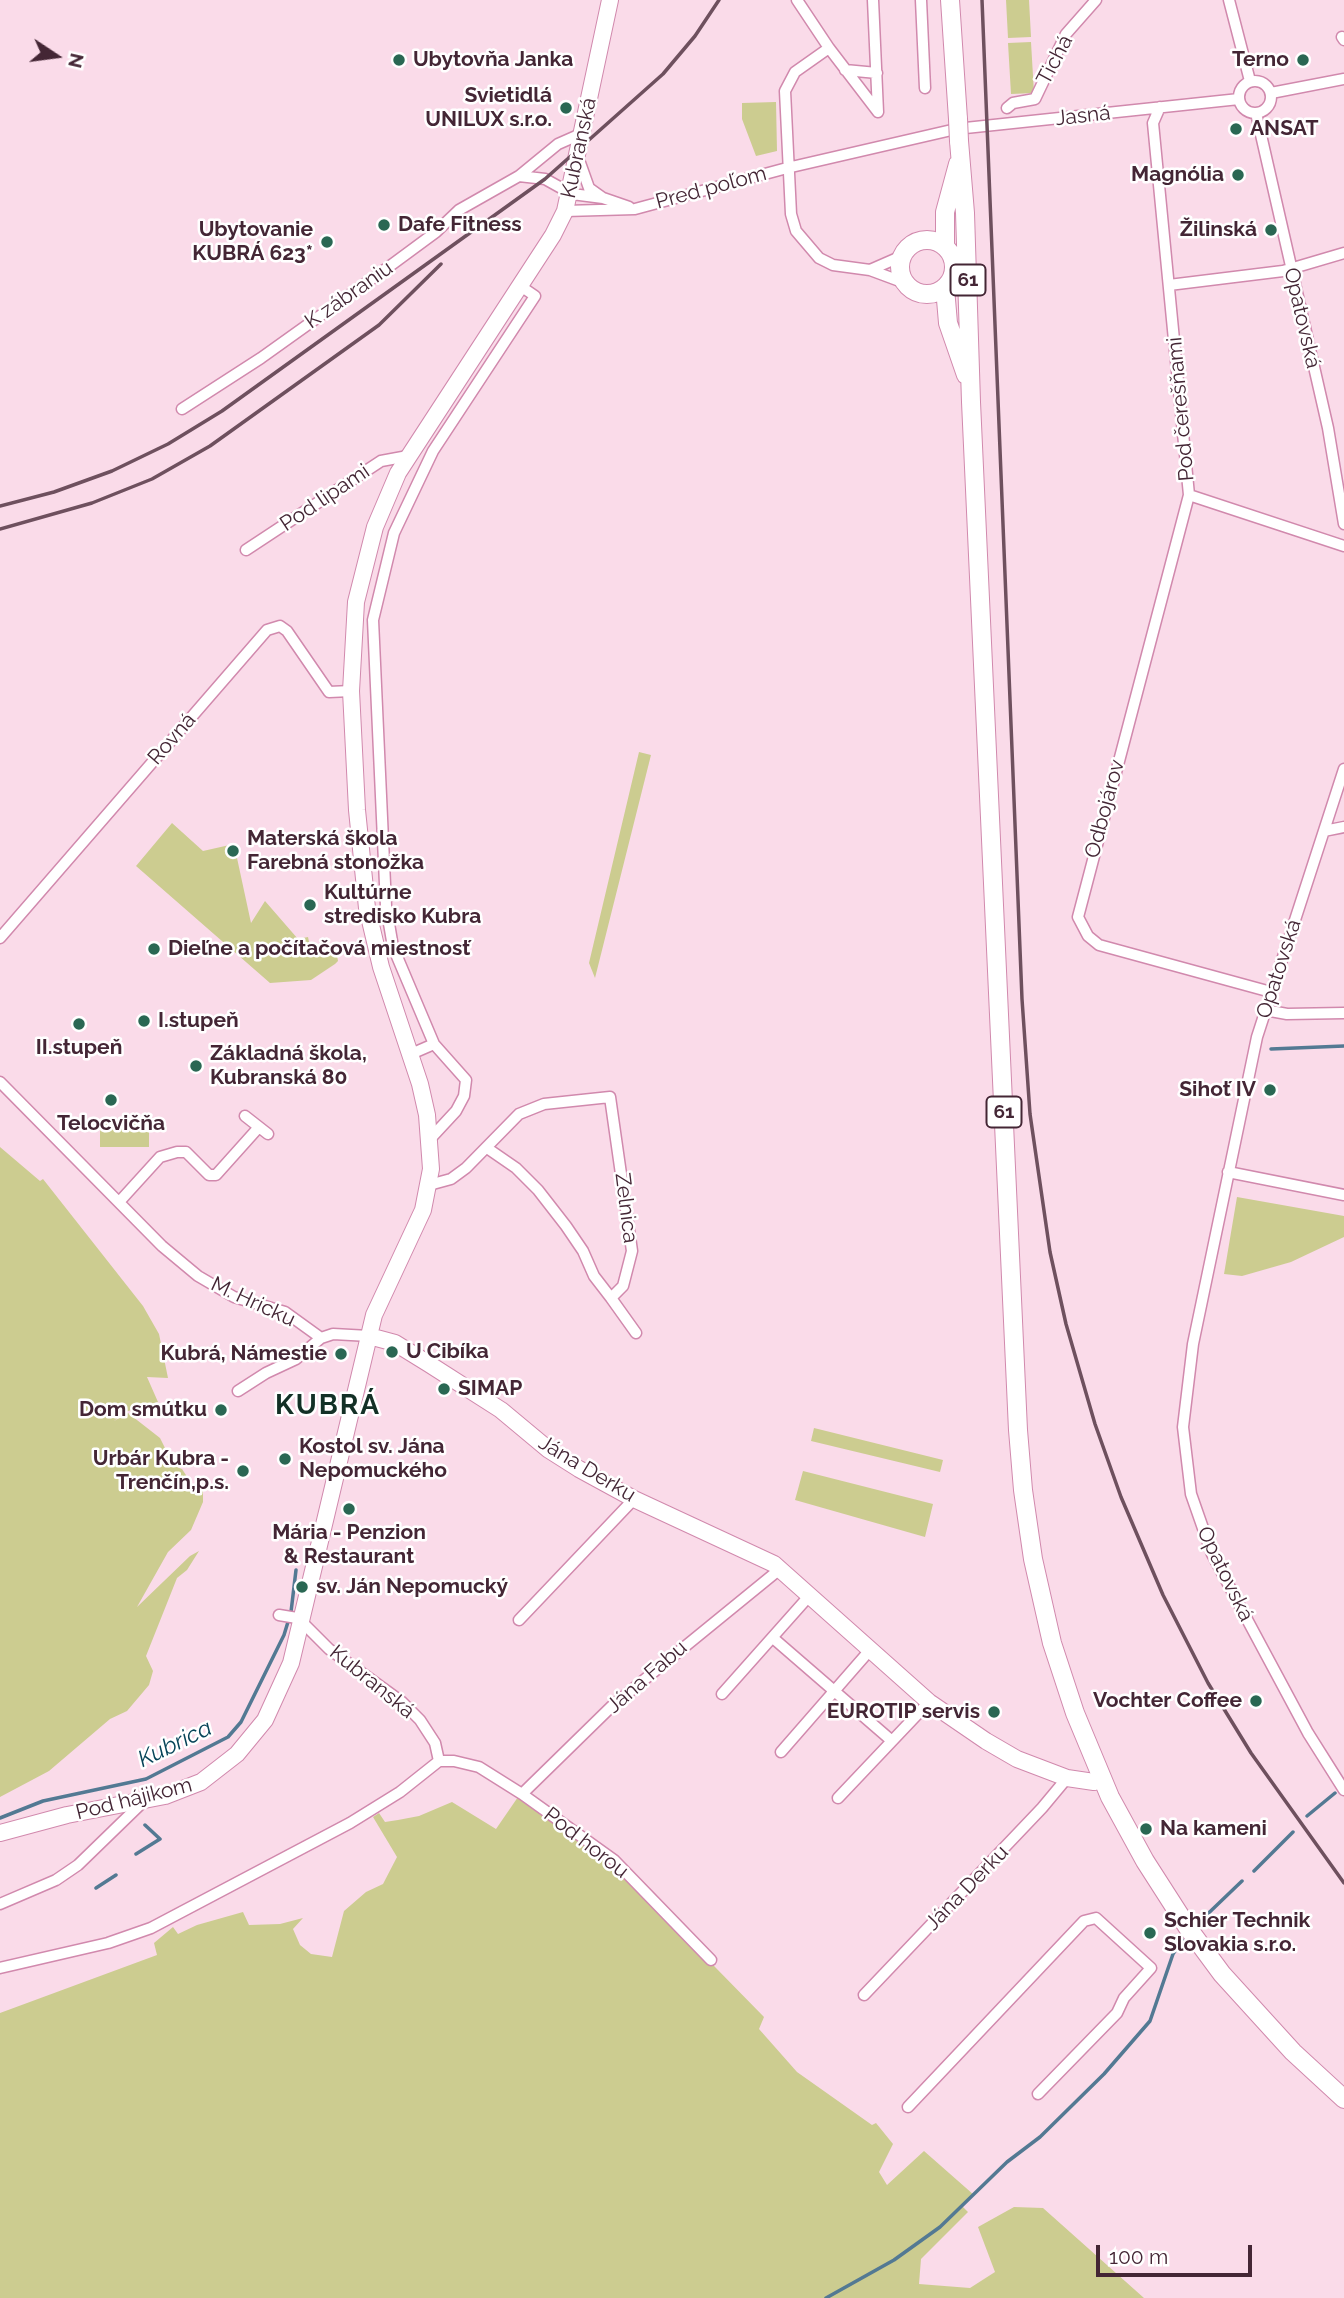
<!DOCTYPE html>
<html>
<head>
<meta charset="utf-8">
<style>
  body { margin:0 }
  #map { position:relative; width:1344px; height:2298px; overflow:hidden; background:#fadbe9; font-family:Raleway,sans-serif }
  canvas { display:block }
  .north { position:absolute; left:21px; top:21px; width:70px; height:70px; -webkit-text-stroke:5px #fff; paint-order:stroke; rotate:103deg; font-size:19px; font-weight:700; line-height:28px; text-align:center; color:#442635 }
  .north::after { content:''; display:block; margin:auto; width:24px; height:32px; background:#442635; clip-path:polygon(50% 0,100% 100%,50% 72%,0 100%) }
  .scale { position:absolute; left:1096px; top:2245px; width:156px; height:32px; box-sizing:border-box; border:4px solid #442635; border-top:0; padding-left:9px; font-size:21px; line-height:24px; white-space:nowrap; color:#442635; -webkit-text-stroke:5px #fff; paint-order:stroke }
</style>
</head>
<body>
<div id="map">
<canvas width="1344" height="2298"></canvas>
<div class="north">N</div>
<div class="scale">100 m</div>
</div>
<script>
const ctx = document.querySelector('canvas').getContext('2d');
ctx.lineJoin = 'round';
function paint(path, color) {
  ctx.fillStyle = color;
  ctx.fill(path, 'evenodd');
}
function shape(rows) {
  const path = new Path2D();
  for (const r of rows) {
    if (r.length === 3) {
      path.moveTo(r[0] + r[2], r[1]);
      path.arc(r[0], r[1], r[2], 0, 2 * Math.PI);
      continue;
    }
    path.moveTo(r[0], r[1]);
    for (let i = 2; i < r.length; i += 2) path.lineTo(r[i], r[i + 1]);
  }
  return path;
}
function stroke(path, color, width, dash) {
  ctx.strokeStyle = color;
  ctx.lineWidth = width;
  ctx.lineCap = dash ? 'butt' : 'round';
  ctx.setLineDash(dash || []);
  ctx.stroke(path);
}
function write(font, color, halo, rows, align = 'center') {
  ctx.font = font + ' Raleway,sans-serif';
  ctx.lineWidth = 5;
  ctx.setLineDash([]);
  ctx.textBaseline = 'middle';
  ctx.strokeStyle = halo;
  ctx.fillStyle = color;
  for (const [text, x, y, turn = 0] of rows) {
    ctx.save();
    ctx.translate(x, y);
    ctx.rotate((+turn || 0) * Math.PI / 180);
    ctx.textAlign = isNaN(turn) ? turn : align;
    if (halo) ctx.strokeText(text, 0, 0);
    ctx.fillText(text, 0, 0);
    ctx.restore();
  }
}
const green = shape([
  [1006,0,1029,0,1031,37,1008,38],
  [1031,42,1034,93,1011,94,1008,43],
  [776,102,777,151,756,156,742,119,742,103],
  [639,752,651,755,595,978,589,963],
  [172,823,203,851,234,844,251,923,265,901,298,939,308,937,312,956,336,950,338,961,335,964,311,980,270,983,136,866],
  [100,1119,149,1120,149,1147,100,1147],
  [0,1147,40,1181,43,1179,143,1306,159,1334,168,1378,147,1377,158,1402,125,1412,114,1421,128,1413,160,1438,174,1466,182,1469,197,1492,203,1491,203,1502,191,1530,168,1552,137,1607,190,1556,199,1551,187,1570,177,1578,146,1656,153,1671,149,1685,127,1711,110,1719,49,1771,0,1797],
  [1237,1197,1344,1216,1344,1237,1291,1262,1242,1276,1224,1274],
  [814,1428,943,1460,940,1472,811,1441],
  [803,1471,933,1504,925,1537,795,1500],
  [518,1797,620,1870,764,2017,759,2029,797,2072,872,2125,876,2123,893,2144,879,2172,887,2185,924,2151,974,2195,962,2206,968,2212,921,2259,919,2284,970,2288,995,2272,978,2227,1014,2207,1043,2208,1144,2298,0,2298,0,2013,157,1955,154,1943,173,1927,178,1934,197,1925,243,1912,249,1925,280,1924,303,1918,293,1929,300,1945,311,1954,332,1957,344,1911,366,1892,383,1884,397,1857,373,1817,379,1813,385,1822,398,1820,419,1816,452,1802,496,1829]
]);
const stream = shape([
  [1271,1049,1344,1046],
  [1307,1816,1335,1793],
  [0,1818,43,1801,146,1779,228,1737,241,1722,284,1635,291,1612,296,1570],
  [136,1854,160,1839,145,1825],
  [1254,1871,1293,1832],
  [96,1888,116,1875],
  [1194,1927,1242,1881],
  [826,2298,894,2260,940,2227,1007,2162,1040,2137,1104,2074,1150,2021,1173,1954,1186,1935]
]);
const street = shape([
  [797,0,829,48,878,112],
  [873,0,878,112],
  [921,0,925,88],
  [1229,0,1250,81],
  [1342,37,1344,40],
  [829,48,795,72,785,91,791,214,796,231,819,258,833,265,870,270,905,283],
  [845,70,877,73],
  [1255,97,16],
  [1271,93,1344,79],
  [1160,107,1153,123,1189,495,1078,917,1088,936,1099,945,1271,992],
  [1007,108,1013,103,1035,99,1066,34,1096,0],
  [1256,113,1328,428,1344,524],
  [579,160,589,188,603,198,629,207],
  [519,176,545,179,572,194,603,198],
  [565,211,635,209,787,168,956,129,1239,99],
  [870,270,902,256],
  [1169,285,1283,271,1344,253],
  [182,409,261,358,394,263,436,232,459,210,519,176,558,144,583,133],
  [1189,495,1344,546],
  [246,550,381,461,408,456],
  [1344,769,1257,1037,1193,1344,1183,1427,1191,1494,1212,1554,1308,1733,1344,1790],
  [1324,831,1344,827],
  [0,938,267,630,280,626,287,631,329,692,351,691],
  [1265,1010,1287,1014,1344,1013],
  [411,1054,434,1044],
  [0,1082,162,1246,198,1276,234,1297,285,1312,321,1338,333,1334,369,1336],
  [245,1116,268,1134],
  [430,1139,456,1111,464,1096,466,1080,434,1044,393,947,386,906,373,620,394,533,433,451,535,296,519,285],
  [1228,1172,1344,1195],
  [429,1185,451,1179,466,1168,519,1114,544,1104,610,1097,632,1251,623,1286,611,1298,594,1276,583,1251,566,1226,538,1190,516,1168,487,1148],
  [120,1201,160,1157,177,1152,186,1152,209,1175,216,1175,259,1127],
  [611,1298,636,1333],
  [238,1391,266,1373,296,1359,321,1338],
  [279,1615,303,1619],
  [519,1620,634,1499],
  [302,1622,329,1649,402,1702,420,1720,435,1743,439,1761],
  [773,1638,892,1741],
  [722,1694,810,1595],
  [781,1752,870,1650],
  [439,1761,454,1761,479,1767,522,1794,614,1860,711,1960],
  [522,1794,612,1706,780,1569],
  [838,1798,929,1702],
  [0,1904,56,1880,78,1865,146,1799],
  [0,1968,108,1943,151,1928,350,1823,400,1792,439,1761],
  [864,1995,1042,1808,1067,1778],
  [908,2107,1084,1921,1096,1918,1151,1968,1124,1998,1117,2013,1038,2094]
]);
const secondary = shape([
  [369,1336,395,1343,429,1364,501,1410,549,1450,579,1469,634,1499,774,1564,929,1702,986,1741,1017,1759,1067,1778,1094,1782,1102,1778],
  [0,1833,67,1815,165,1796,201,1782,237,1754,265,1720,291,1663,374,1315,423,1210,431,1169,427,1115,420,1084,381,967,367,908,357,810,351,691,356,602,375,527,398,473,553,235,565,211,610,0]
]);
const primary = shape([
  [950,0,958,119],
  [959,141,965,213,971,402,1018,1430,1023,1490,1033,1559,1052,1643,1075,1713,1110,1797,1145,1861,1188,1928,1222,1974,1293,2052,1344,2099],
  [927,267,27],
  [945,245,945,212,958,164],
  [945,288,948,323,966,375]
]);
const rail = shape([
  [982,0,1022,999,1030,1114,1050,1252,1066,1324,1095,1424,1121,1497,1163,1595,1208,1683,1251,1753,1344,1883],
  [0,506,54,492,112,471,168,444,222,411,545,179,663,74,695,36,719,0],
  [0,529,92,503,152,479,210,446,379,325,441,264]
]);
const primaryBridge = shape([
  [958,119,959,141]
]);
const markers = [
  [399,60,7,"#2a6753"],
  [1303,60,7,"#2a6753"],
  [566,108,7,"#2a6753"],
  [1236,129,7,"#2a6753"],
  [1238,175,7,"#2a6753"],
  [384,225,7,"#2a6753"],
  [1271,230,7,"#2a6753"],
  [327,242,7,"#2a6753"],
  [233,851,7,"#2a6753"],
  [310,905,7,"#2a6753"],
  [154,949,7,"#2a6753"],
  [144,1021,7,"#2a6753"],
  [79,1024,7,"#2a6753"],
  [196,1066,7,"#2a6753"],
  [1270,1090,7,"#2a6753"],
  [111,1100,7,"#2a6753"],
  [392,1352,7,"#2a6753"],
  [341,1354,7,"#2a6753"],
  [444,1389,7,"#2a6753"],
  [221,1410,7,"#2a6753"],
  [285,1459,7,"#2a6753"],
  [243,1471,7,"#2a6753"],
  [349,1509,7,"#2a6753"],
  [302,1587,7,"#2a6753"],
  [1256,1701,7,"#2a6753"],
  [994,1712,7,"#2a6753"],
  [1146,1829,7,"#2a6753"],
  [1150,1933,7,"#2a6753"]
];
const shields = [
  [968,280,35],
  [1004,1112,35]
];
const shieldNames = [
  ["61",968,280],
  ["61",1004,1112]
];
const poiNames = [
  ["Ubytovňa Janka",413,60],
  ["Terno",1289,60,"right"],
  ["Svietidlá",552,96,"right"],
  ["UNILUX s.r.o.",552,120,"right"],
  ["ANSAT",1250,129],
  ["Magnólia",1224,175,"right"],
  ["Dafe Fitness",398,225],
  ["Ubytovanie",313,230,"right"],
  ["KUBRÁ 623*",313,254,"right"],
  ["Žilinská",1257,230,"right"],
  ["Materská škola",247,839],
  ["Farebná stonožka",247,863],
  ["Kultúrne",324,893],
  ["stredisko Kubra",324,917],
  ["Dieľne a počítačová miestnosť",168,949],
  ["I.stupeň",158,1021],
  ["II.stupeň",79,1048,"center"],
  ["Základná škola,",210,1054],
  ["Kubranská 80",210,1078],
  ["Sihoť IV",1256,1090,"right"],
  ["Telocvičňa",111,1124,"center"],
  ["U Cibíka",406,1352],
  ["Kubrá, Námestie",327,1354,"right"],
  ["SIMAP",458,1389],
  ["Dom smútku",207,1410,"right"],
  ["Kostol sv. Jána",299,1447],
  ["Nepomuckého",299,1471],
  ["Urbár Kubra -",229,1459,"right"],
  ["Trenčín,p.s.",229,1483,"right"],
  ["Mária - Penzion",349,1533,"center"],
  ["& Restaurant",349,1557,"center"],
  ["sv. Ján Nepomucký",316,1587],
  ["Vochter Coffee",1242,1701,"right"],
  ["EUROTIP servis",980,1712,"right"],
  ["Na kameni",1160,1829],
  ["Schier Technik",1164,1921],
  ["Slovakia s.r.o.",1164,1945]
];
const streetNames = [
  ["Tichá",1055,60,-62],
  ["Jasná",1083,116,-6],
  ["Kubranská",579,148,-78],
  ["Pred poľom",711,188,-15],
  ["K zábraniu",349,295,-35],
  ["Opatovská",1302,318,77],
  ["Pod čerešňami",1181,409,-95],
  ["Pod lipami",325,498,-34],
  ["Rovná",172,739,-49],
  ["Odbojárov",1105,809,-75],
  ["Opatovská",1279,969,-72],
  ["Zelnica",626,1208,83],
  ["M. Hricku",253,1302,25],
  ["Jána Derku",587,1469,31],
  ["Opatovská",1225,1574,64],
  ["Jána Fabu",647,1677,-41],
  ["Kubranská",372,1682,39],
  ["Pod hájikom",134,1799,-14],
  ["Pod horou",586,1843,38],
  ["Jána Derku",967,1888,-46]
];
const waterNames = [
  ["Kubrica",175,1744,-26]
];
const districtNames = [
  ["KUBRÁ",328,1406]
];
paint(green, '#cccc90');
stroke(stream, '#537993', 3.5);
stroke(street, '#d189ad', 13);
stroke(secondary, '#d189ad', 18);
stroke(primary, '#d189ad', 20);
stroke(street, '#fff', 10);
stroke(secondary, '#fff', 16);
stroke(primary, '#fff', 18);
stroke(rail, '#6e505e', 3.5);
stroke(primaryBridge, '#d189ad', 20, []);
stroke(primaryBridge, '#fff', 18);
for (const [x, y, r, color] of markers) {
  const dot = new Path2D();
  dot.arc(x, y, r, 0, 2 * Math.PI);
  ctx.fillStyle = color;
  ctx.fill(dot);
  stroke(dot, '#fff', 2.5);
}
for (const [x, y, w] of shields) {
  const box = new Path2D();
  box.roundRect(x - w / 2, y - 15.5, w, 31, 5);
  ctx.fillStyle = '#fff';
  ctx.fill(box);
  stroke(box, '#442635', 2);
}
write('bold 19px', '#442635', null, shieldNames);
write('bold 21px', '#442635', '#fff', poiNames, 'left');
write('21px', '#442635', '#fff', streetNames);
write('italic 23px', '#064358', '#fff', waterNames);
ctx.letterSpacing = '2px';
write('bold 28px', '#133026', '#fff', districtNames);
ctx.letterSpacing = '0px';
</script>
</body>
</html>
